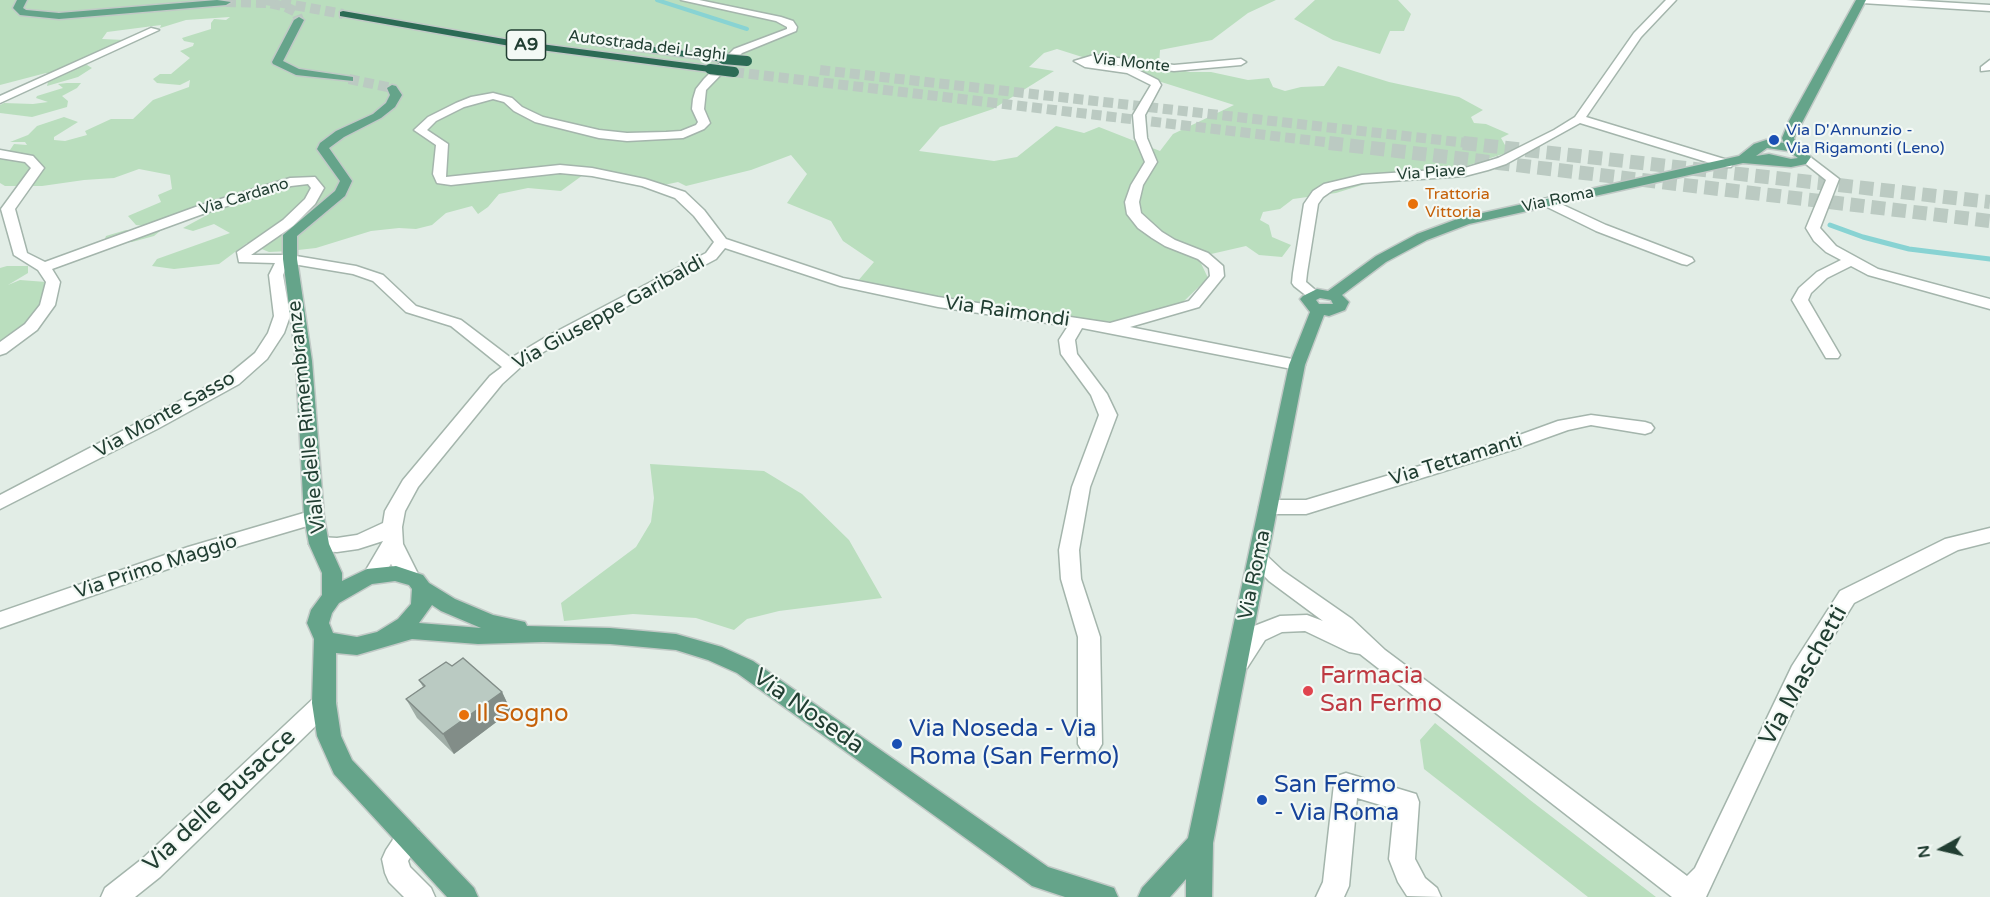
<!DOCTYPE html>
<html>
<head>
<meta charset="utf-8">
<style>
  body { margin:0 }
  #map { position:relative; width:1990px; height:897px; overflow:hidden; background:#e2ede6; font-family:"Varela Round",sans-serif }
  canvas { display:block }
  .north { position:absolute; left:1912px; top:819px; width:60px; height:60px; -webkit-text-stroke:4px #f3f9f5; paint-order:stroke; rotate:262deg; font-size:16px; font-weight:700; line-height:24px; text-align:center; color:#213e32 }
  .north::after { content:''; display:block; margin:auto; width:21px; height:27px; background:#213e32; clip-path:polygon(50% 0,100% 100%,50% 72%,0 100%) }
</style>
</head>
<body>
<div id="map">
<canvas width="1990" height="897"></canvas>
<div class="north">N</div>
</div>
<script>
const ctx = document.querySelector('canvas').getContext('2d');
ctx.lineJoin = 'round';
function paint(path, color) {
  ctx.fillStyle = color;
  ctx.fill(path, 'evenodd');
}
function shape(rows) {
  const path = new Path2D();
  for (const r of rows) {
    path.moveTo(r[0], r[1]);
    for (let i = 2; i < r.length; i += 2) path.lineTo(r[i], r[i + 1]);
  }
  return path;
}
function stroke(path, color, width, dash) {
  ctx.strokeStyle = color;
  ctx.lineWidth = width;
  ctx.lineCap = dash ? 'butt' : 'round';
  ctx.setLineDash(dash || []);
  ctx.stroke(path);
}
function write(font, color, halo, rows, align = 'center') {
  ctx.font = font + ' "Varela Round",sans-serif';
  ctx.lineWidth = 4.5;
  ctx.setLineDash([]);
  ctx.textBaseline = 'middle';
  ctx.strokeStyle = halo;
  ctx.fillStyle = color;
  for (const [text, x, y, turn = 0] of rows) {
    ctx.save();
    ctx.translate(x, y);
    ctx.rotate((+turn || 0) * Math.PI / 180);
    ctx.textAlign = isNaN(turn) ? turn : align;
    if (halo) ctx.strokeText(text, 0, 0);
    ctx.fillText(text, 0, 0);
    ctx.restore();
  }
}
const green = shape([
  [0,0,1276,0,1248,13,1212,40,1160,50,1159,64,1189,72,1211,72,1248,80,1269,78,1273,87,1285,91,1301,87,1324,86,1338,66,1389,82,1459,97,1483,110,1471,117,1474,123,1486,124,1509,134,1501,138,1509,152,1457,169,1378,180,1336,193,1293,199,1280,209,1263,212,1260,220,1269,225,1272,237,1291,245,1282,257,1259,255,1246,246,1198,257,1208,278,1182,303,1112,322,980,309,857,282,874,262,843,241,831,221,787,203,807,174,791,155,751,170,686,186,678,182,664,185,648,179,583,175,561,191,528,188,499,194,488,207,478,214,472,206,446,213,432,225,416,229,399,228,371,231,316,248,289,251,269,252,247,243,219,264,174,269,152,266,157,259,230,233,214,224,193,231,183,228,209,214,196,217,193,211,184,212,154,236,132,242,103,244,106,236,126,230,137,231,146,226,136,225,128,216,161,202,158,195,172,189,170,175,139,169,114,178,84,180,42,186,5,186,0,183,0,151,10,150,14,144,27,145,25,142,10,142,28,135,37,126,64,117,78,122,54,137,54,140,65,141,87,135,85,131,111,119,133,119,153,100,189,87,190,80,180,85,157,83,153,79,160,74,171,74,190,58,180,51,193,46,194,43,184,41,182,38,211,29,211,23,214,19,226,20,230,17,186,20,160,28,161,25,107,32,102,39,124,40,68,67,87,65,92,68,78,77,47,86,48,82,66,73,46,73,0,85],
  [1057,49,1234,105,1173,134,1160,151,1099,127,1084,133,1056,126,1017,157,994,161,919,151,940,127,993,109,1054,71,1029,67,1044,53],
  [1315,0,1398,0,1411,14,1404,31,1390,31,1380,54,1333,40,1294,19],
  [67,83,81,83,77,88,62,96,68,101,67,107,32,117,0,113,0,105,4,103,33,104,48,102,36,98,37,96,63,88,58,84],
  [7,266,28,266,28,273,8,285,20,280,46,282,43,305,34,313,0,355,0,268],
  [650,464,764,471,802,494,849,540,882,598,779,611,747,619,734,630,696,618,633,614,564,621,561,603,636,547,651,522,654,498],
  [1435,723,1530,800,1656,897,1588,897,1424,769,1420,740]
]);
const streamFar1 = shape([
  [657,0,747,29]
]);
const stream = shape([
  [1830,225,1863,237,1909,249,1990,259]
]);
const majorTunnel = shape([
  [226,2,269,3,286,7,296,12,299,20],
  [349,79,392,88]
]);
const highwayTunnelFar1 = shape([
  [266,0,343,14],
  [820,70,1476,144],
  [734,72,1341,144]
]);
const highwayTunnel = shape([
  [1329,143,1990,221],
  [1463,143,1990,202]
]);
const minor = shape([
  [681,0,699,0,781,17,793,21,797,27,796,31,742,53,706,90,704,109,710,123,704,129,683,138,627,141,599,138,535,122,514,111,504,102,493,99,464,107,436,121,427,130,448,144,446,177,560,165,592,168,645,179,685,192,704,210,726,239,843,278,938,297,1110,323,1189,301,1210,276,1209,268,1198,259,1165,246,1152,238,1138,228,1127,214,1125,202,1131,185,1145,162,1135,138,1133,115,1151,85,1127,73,1085,67,1074,61,1094,55,1174,65,1241,59,1246,62,1241,65,1174,71,1091,62,1134,68,1158,80,1161,85,1145,115,1147,138,1157,162,1143,185,1139,202,1141,213,1162,232,1175,240,1208,253,1223,266,1224,276,1199,307,1130,327,1297,360,1305,365,1297,370,1082,328,1075,340,1077,354,1107,394,1117,415,1090,487,1079,550,1081,579,1100,637,1102,744,1098,751,1090,754,1082,751,1078,744,1078,637,1061,579,1059,550,1072,487,1099,415,1091,395,1061,354,1059,340,1068,326,938,307,840,286,725,248,716,259,558,343,524,364,502,384,418,487,405,511,402,527,403,544,419,576,416,581,409,584,402,581,391,564,380,580,373,582,366,580,363,575,383,541,358,549,337,552,319,551,312,549,309,544,312,539,319,537,337,538,357,535,383,523,385,511,403,480,490,376,502,367,451,326,406,312,373,281,353,274,293,264,285,270,283,275,290,316,284,333,267,359,239,384,159,428,0,509,0,495,227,376,255,353,268,333,274,316,269,275,275,263,239,262,237,252,283,220,305,199,311,188,308,184,291,186,211,211,52,269,60,282,55,305,37,330,6,353,0,355,0,342,25,324,40,305,46,282,38,270,14,255,1,209,31,168,25,162,0,158,0,150,33,156,44,168,15,209,27,253,45,262,201,205,290,178,315,177,324,188,315,204,293,226,251,255,290,255,356,266,383,275,416,306,461,320,511,358,546,337,706,253,714,242,694,216,675,198,642,186,592,176,560,173,451,185,437,183,433,174,436,145,414,130,428,117,456,103,471,97,493,93,512,98,522,107,543,117,599,130,627,133,666,132,681,131,696,125,698,122,692,109,693,99,696,89,704,79,734,49,787,29,787,27,776,21,681,0],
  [1666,0,1676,0,1641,37,1586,117,1731,161,1733,164,1731,167,1723,167,1580,123,1506,164,1488,170,1465,176,1362,183,1333,190,1323,197,1318,204,1307,273,1306,282,1320,294,1313,298,1308,297,1294,286,1292,283,1293,273,1304,204,1313,191,1324,184,1362,175,1465,168,1498,158,1554,130,1575,117,1634,33,1666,0],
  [1857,0,1906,0,1990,5,1990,11,1862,3,1857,0],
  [151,28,159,30,0,103,0,96,151,28],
  [1990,60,1990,70,1981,71,1981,67,1990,60],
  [1805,153,1839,179,1820,228,1836,246,1878,269,1990,299,1990,309,1868,275,1851,266,1827,278,1811,293,1808,300,1840,355,1838,358,1826,358,1792,300,1799,288,1817,272,1841,260,1826,252,1814,241,1806,228,1826,180,1801,160,1799,157,1805,153],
  [1548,198,1606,225,1692,258,1694,261,1687,265,1682,264,1596,231,1543,205,1541,202,1543,199,1548,198],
  [1591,415,1645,422,1651,424,1654,428,1651,432,1645,434,1591,425,1568,430,1515,449,1306,514,1269,514,1262,512,1259,507,1262,502,1269,500,1306,500,1503,441,1558,421,1591,415],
  [314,510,321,512,324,517,321,522,202,557,0,628,0,612,188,547,314,510],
  [1990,528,1990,542,1958,550,1854,603,1809,676,1706,897,1672,897,1360,654,1349,652,1305,631,1282,632,1265,640,1247,668,1239,671,1231,668,1228,662,1249,628,1280,616,1307,615,1323,621,1269,581,1249,560,1252,555,1259,553,1266,555,1283,571,1352,619,1385,650,1687,876,1695,868,1792,666,1840,591,1945,539,1990,528],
  [324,694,332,696,336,703,332,710,160,877,135,897,101,897,105,888,142,859,316,696,324,694],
  [1346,773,1416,794,1419,802,1415,859,1425,878,1437,888,1441,897,1407,896,1398,882,1389,859,1394,809,1357,798,1349,886,1344,897,1316,897,1323,882,1334,784,1337,776,1346,773],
  [409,825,418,829,422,837,408,861,410,867,431,888,435,897,404,897,389,882,385,873,382,859,386,850,400,829,409,825]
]);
const major = shape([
  [17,0,27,0,23,8,26,10,59,13,217,0,231,2,226,5,59,19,20,15,13,8,17,0],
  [1856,0,1866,0,1794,138,1797,146,1811,157,1806,164,1791,167,1743,163,1469,224,1427,240,1386,262,1342,295,1349,302,1345,310,1329,316,1324,315,1305,365,1234,732,1213,843,1212,897,1186,897,1186,879,1170,897,1138,897,1142,888,1188,838,1289,365,1310,312,1300,299,1303,296,1317,289,1328,291,1376,256,1417,234,1460,218,1739,156,1754,144,1766,140,1784,143,1782,138,1789,121,1856,0],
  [1767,148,1788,151,1798,158,1791,159,1769,154,1756,156,1767,148],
  [1320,298,1331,300,1333,304,1319,304,1316,300,1320,298],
  [299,17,304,20,283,61,299,69,353,77,353,81,296,75,273,64,272,62,294,20,299,17],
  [392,85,396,86,402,95,395,107,381,118,344,137,329,148,352,181,345,196,297,236,297,259,312,361,324,517,329,544,342,573,342,581,367,569,396,566,423,575,429,583,455,599,493,615,525,622,527,626,610,628,676,634,722,647,753,661,1048,867,1114,888,1118,897,1065,897,1032,886,737,673,708,660,676,650,610,644,543,642,478,644,412,639,357,655,336,653,336,703,341,736,352,760,474,888,478,897,447,897,334,774,317,736,312,703,314,639,307,623,311,610,322,595,322,573,309,544,304,517,296,361,283,259,283,235,335,191,340,181,317,149,320,143,336,131,373,114,386,103,390,95,387,88,392,85],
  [395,581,409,585,412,589,411,604,398,619,377,632,357,637,333,633,329,623,332,613,339,603,372,584,395,581],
  [432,605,441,611,481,628,419,623,432,605]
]);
const highway = shape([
  [343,11,510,40,710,66,715,69,710,72,510,46,340,16,340,12,343,11],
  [600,40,723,56,728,59,723,62,596,45,595,43,600,40]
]);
const highwayBridge = shape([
  [723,59,747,61],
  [710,69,734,72]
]);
const wall = shape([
  [452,666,502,692,511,711,454,754,417,718,406,699,423,687,419,680]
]);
const shadedWall = shape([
  [502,692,511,711,454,754,443,734]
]);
const building = shape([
  [463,658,502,692,443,734,406,699,425,686,419,680,446,662,452,666,463,658]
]);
const markers = [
  [1774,140,6,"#1a4fb4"],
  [1413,204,6,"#e8710a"],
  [1308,691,6,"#e0444e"],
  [464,715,6,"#e8710a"],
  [897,744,6,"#1a4fb4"],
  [1262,800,6,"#1a4fb4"]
];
const farStreetnames = [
  ["Autostrada dei Laghi",647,46,7],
  ["Via Monte",1131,63,6],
  ["Via Piave",1431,173,-4],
  ["Via Cardano",244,197,-17],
  ["Via Roma",1558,200,-12]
];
const farTransitnames = [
  ["Via D'Annunzio -",1786,131],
  ["Via Rigamonti (Leno)",1786,149]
];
const farFoodnames = [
  ["Trattoria",1425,195],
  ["Vittoria",1425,213]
];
const shields = [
  [526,45,39]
];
const shieldNames = [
  ["A9",526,45]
];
const streetNames = [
  ["Via Raimondi",1007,312,8],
  ["Via Giuseppe Garibaldi",609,313,-29],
  ["Via Monte Sasso",165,415,-29],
  ["Viale delle Rimembranze",307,417,-96],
  ["Via Tettamanti",1456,460,-17],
  ["Via Primo Maggio",156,567,-18],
  ["Via Roma",1255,575,-78]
];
const nearStreetnames = [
  ["Via Maschetti",1804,676,-61],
  ["Via Noseda",808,712,35],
  ["Via delle Busacce",220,801,-43]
];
const nearHealthnames = [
  ["Farmacia",1320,677],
  ["San Fermo",1320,705]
];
const nearFoodnames = [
  ["Il Sogno",476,715]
];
const nearTransitnames = [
  ["Via Noseda - Via",909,730],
  ["Roma (San Fermo)",909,758],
  ["San Fermo",1274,786],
  ["- Via Roma",1274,814]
];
paint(green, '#badebe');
stroke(streamFar1, '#88d3d3', 4);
stroke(stream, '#88d3d3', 5);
stroke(majorTunnel, '#bbcac2', 10, [10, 5]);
stroke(highwayTunnelFar1, '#bbcac2', 10, [10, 5]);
stroke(highwayTunnel, '#bbcac2', 14, [14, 7]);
stroke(minor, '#a4b5ac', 3);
stroke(major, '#c1c9c6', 3);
stroke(highway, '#c1c9c6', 3);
paint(minor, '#fff');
paint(major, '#65a48a');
paint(highway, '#2c6b55');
stroke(highwayBridge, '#c1c9c6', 12, []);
stroke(highwayBridge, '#2c6b55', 10);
paint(wall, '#a0aea7');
paint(shadedWall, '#828d88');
paint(building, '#bacac2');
stroke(building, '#828d88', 1.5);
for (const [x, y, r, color] of markers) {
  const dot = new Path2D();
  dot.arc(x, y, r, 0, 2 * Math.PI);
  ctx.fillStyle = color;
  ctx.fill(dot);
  stroke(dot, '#f3f9f5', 2);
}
write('16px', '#213e32', '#f3f9f5', farStreetnames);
write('16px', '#164399', '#f3f9f5', farTransitnames, 'left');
write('16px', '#c56008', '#f3f9f5', farFoodnames, 'left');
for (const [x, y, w] of shields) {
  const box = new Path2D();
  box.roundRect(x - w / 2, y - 15, w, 30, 4.5);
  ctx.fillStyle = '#f3f9f5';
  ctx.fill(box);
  stroke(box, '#213e32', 1.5);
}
write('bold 18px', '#213e32', null, shieldNames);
write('20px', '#213e32', '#f3f9f5', streetNames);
write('24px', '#213e32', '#f3f9f5', nearStreetnames);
write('24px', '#be3a42', '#f3f9f5', nearHealthnames, 'left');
write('24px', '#c56008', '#f3f9f5', nearFoodnames, 'left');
write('24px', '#164399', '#f3f9f5', nearTransitnames, 'left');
</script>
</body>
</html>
